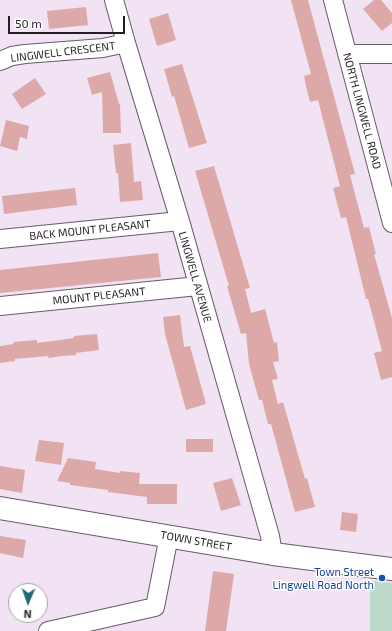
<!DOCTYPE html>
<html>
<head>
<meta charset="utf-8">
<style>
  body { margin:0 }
  #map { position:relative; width:392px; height:631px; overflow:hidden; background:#f1e2f4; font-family:"Exo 2",sans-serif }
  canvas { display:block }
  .north { position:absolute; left:8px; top:583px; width:40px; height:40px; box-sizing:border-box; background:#fff; border:1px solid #a7a5a7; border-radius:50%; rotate:182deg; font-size:11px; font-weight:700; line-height:16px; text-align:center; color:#231e24 }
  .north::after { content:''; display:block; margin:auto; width:14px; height:18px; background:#226b77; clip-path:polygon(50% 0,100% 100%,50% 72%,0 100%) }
  .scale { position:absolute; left:8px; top:16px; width:117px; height:18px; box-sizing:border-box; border:2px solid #231e24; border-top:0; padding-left:5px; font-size:12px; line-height:14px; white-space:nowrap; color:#231e24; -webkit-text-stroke:3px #fff; paint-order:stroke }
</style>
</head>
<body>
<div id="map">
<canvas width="392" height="631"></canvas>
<div class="north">N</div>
<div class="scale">50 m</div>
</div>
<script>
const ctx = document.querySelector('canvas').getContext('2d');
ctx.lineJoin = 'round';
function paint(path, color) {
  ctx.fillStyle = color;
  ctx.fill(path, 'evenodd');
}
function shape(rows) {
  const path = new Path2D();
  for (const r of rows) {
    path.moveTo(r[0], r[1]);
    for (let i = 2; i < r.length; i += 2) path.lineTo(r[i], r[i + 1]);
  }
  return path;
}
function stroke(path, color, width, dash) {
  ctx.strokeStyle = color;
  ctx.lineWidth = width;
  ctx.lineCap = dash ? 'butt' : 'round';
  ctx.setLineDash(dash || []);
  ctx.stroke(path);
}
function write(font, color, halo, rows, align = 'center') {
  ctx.font = font + ' "Exo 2",sans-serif';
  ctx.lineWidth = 3;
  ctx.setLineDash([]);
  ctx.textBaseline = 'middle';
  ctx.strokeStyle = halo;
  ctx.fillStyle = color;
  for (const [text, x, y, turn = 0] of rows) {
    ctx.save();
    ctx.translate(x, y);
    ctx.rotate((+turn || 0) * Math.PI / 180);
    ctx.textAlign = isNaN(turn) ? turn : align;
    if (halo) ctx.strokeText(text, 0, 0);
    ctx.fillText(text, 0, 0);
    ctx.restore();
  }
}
const green = shape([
  [370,581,392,583,392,631,370,631]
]);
const building = shape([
  [291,0,308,0,355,174,350,175,364,228,369,227,376,254,374,254,392,318,392,377,381,380,374,353,382,351,368,299,366,299,346,217,341,218,333,188,340,186,318,100,310,102,306,86,304,76,311,74],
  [374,0,381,0,392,13,392,23,382,31,363,9],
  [86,7,88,25,49,29,47,11],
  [168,13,176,40,157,46,149,19],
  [182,64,207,143,189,148,174,96,172,97,164,69],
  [110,72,119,104,120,104,121,133,103,133,102,92,92,95,87,78],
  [35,78,46,94,22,109,12,94],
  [6,120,29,126,27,139,20,137,17,151,0,146],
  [131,143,134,182,141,181,143,200,120,202,118,173,116,173,113,145],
  [214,166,250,288,245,289,251,313,265,309,274,343,277,342,279,361,273,362,278,379,272,380,278,404,283,402,305,479,307,478,315,507,295,512,271,424,268,424,262,400,259,400,249,364,246,333,241,334,227,286,229,286,195,171],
  [75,188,77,205,4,214,2,196],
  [158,253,161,277,0,293,0,270],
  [180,315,184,347,190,346,206,404,186,410,165,334,163,317],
  [97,334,99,350,76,353,76,355,62,356,49,358,48,356,15,359,15,361,0,363,0,346,14,344,13,342,37,340,37,343,74,338,74,336],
  [186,439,213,439,213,452,186,452],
  [39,440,64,443,61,465,35,461],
  [68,458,96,462,95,469,120,473,120,471,140,473,139,484,177,484,177,504,147,504,147,497,108,492,108,490,70,485,70,483,57,481],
  [0,466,25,470,22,493,0,489],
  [232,478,241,505,221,511,213,483],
  [342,512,358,514,356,532,340,530],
  [0,536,26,540,23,558,0,553],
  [213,571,234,574,226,631,205,631]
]);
const street = shape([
  [114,0,126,43,180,221,270,536,273,554],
  [333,0,392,223],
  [347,54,392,54],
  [0,61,12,56,25,54,103,48,126,43],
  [0,239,180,221],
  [0,306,198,286],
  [48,631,155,607,169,536]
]);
const secondary = shape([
  [0,508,273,554,392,569]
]);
const markers = [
  [382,578,4,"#1a4fb4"]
];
const streetNames = [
  ["LINGWELL CRESCENT",63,52,-7],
  ["NORTH LINGWELL ROAD",362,111,75],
  ["BACK MOUNT PLEASANT",90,230,-6],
  ["LINGWELL AVENUE",195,277,74],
  ["MOUNT PLEASANT",99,296,-6],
  ["TOWN STREET",196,541,10]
];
const transitNames = [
  ["Town Street",374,572],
  ["Lingwell Road North",374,585]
];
paint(green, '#bad9c9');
paint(building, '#dda9a8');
stroke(street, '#675b6a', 20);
stroke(secondary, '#675b6a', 24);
stroke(street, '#fff', 18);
stroke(secondary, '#fff', 22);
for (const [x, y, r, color] of markers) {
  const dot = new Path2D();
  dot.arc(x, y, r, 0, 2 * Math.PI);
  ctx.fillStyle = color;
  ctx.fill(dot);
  stroke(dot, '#fff', 1.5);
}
write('11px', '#231e24', '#fff', streetNames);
write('11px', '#164399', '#fff', transitNames, 'right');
</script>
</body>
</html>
